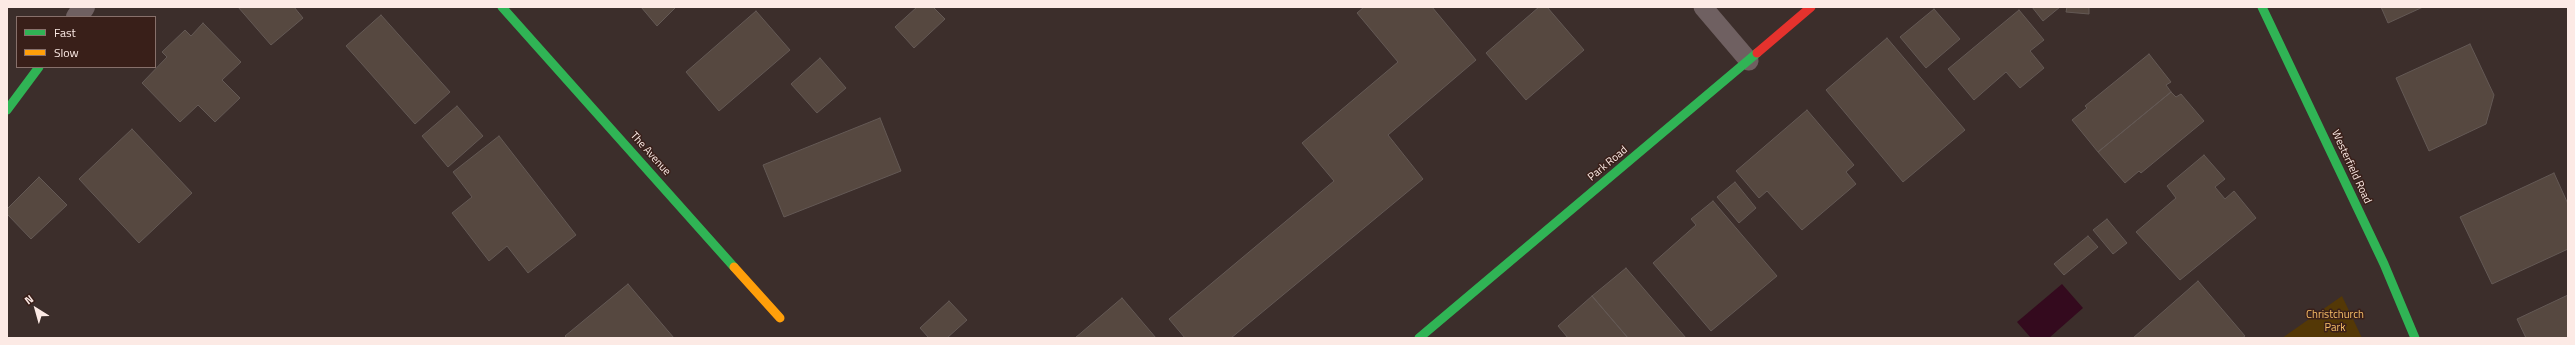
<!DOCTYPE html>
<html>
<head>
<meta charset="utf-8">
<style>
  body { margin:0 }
  #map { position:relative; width:2575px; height:345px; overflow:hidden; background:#3c2e2b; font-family:"Titillium Web",sans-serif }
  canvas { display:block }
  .frame { position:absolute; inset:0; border:8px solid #fceae5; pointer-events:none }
  .legend { position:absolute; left:16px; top:16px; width:140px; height:52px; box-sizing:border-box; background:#391f19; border:1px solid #87706b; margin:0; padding:5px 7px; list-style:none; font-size:12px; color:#fceae5 }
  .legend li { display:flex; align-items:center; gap:8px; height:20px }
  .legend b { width:20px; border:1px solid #87706b }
  .north { position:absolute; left:16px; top:289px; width:40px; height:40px; -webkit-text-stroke:3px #391f19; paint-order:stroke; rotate:323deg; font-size:11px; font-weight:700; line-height:16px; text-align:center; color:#fceae5 }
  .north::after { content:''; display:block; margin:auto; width:14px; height:18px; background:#fceae5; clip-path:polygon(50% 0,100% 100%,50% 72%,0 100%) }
</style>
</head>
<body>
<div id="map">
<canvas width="2575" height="345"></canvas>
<div class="frame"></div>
<ul class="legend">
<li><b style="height:5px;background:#30b455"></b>Fast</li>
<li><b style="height:5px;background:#ff9f0a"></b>Slow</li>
</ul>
<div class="north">N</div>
</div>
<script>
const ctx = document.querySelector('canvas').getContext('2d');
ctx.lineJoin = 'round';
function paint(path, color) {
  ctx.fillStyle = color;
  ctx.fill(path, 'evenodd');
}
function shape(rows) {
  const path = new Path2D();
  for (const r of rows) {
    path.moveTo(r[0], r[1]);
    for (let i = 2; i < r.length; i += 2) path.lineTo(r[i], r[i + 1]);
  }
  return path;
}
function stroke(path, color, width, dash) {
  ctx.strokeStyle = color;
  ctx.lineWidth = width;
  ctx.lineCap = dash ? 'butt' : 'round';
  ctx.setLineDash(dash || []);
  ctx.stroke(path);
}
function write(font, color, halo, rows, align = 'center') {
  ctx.font = font + ' "Titillium Web",sans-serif';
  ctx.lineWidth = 3;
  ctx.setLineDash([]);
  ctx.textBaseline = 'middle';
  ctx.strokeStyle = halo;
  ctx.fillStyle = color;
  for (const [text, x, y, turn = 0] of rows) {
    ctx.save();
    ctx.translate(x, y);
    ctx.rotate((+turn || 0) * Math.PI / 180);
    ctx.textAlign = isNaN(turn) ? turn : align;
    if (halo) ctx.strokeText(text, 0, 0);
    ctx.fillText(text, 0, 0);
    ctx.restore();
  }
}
const green = shape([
  [2342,296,2362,338,2283,338,2285,336]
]);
const water = shape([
  [2062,284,2083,308,2049,338,2031,338,2017,322]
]);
const building = shape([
  [238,7,294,7,303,18,271,45,238,7],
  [641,7,676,7,657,26,641,7],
  [917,7,933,7,945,19,914,48,895,27,917,7],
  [1364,7,1432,7,1476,60,1388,135,1423,179,1231,338,1185,338,1169,319,1334,181,1302,143,1398,62,1357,13,1364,7],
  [1539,7,1547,7,1584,50,1526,100,1486,53,1539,7],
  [2032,7,2060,7,2043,21,2032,7],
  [2067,7,2089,7,2089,14,2066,12,2067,7],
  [2381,7,2423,7,2388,23,2381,7],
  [1934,9,1960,39,1926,68,1900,37,1934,9],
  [2019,10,2044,40,2030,51,2044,68,2020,88,2006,72,1974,100,1948,69,2019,10],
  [756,11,790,50,719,111,686,72,756,11],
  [381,15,450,92,415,124,346,46,381,15],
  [203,23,241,62,222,80,240,98,215,122,198,105,180,122,142,83,167,57,162,52,185,30,191,36,203,23],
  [1887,38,1965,130,1903,182,1826,90,1887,38],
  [2470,44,2494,95,2486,124,2429,151,2396,78,2470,44],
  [2149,54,2171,82,2166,85,2171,92,2098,152,2072,120,2087,108,2085,106,2149,54],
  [820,58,846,88,817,113,791,84,820,58],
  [2171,92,2176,97,2181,94,2204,121,2141,173,2139,171,2125,183,2098,152,2171,92],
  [457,106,483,136,448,167,422,136,457,106],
  [1807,110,1854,165,1846,172,1856,184,1802,230,1767,191,1759,198,1736,171,1807,110],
  [880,118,901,171,784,217,763,165,880,118],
  [132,129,192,193,139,243,79,179,132,129],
  [499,136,576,235,528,273,507,246,489,261,452,213,472,197,453,172,499,136],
  [2204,155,2225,179,2215,187,2225,199,2234,191,2256,218,2180,280,2136,232,2176,198,2167,186,2204,155],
  [2554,173,2568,204,2568,249,2492,284,2460,217,2554,173],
  [39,177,67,205,31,239,7,214,7,209,39,177],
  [1735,182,1756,208,1739,223,1717,197,1735,182],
  [1713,201,1777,276,1711,331,1653,263,1696,225,1691,219,1713,201],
  [2107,219,2127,243,2113,254,2093,230,2107,219],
  [2088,236,2098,247,2064,275,2054,264,2088,236],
  [1626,268,1686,338,1628,338,1592,296,1626,268],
  [2198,281,2245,336,2242,338,2133,338,2198,281],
  [628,284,674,338,567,338,565,336,628,284],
  [2568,295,2568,338,2526,338,2517,319,2568,295],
  [1592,296,1628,338,1568,338,1558,326,1592,296],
  [1122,298,1156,338,1075,338,1122,298],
  [949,301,967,320,947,338,929,338,920,328,949,301]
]);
const lane = shape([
  [1703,7,1749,61]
]);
const street = shape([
  [77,17,84,7]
]);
const fast = shape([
  [502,7,734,267],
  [2262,7,2384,264,2415,338],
  [7,110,39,67],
  [1419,338,1757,53]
]);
const slow = shape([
  [734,267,780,318]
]);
const jam = shape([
  [1757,53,1811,7]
]);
const streetNames = [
  ["The Avenue",650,154,48],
  ["Park Road",1608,164,-40],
  ["Westerfield Road",2351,167,65]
];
const parkNames = [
  ["Christchurch",2335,315],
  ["Park",2335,328]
];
paint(green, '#543806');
paint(water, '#340a1e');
paint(building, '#564840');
stroke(building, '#645955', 1);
stroke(lane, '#6f6061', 19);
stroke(street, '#6f6061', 22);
stroke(fast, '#30b455', 9);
stroke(slow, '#ff9f0a', 9);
stroke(jam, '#e5322d', 9);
write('11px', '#fceae5', '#391f19', streetNames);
write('11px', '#f9bf67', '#391f19', parkNames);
</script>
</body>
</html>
